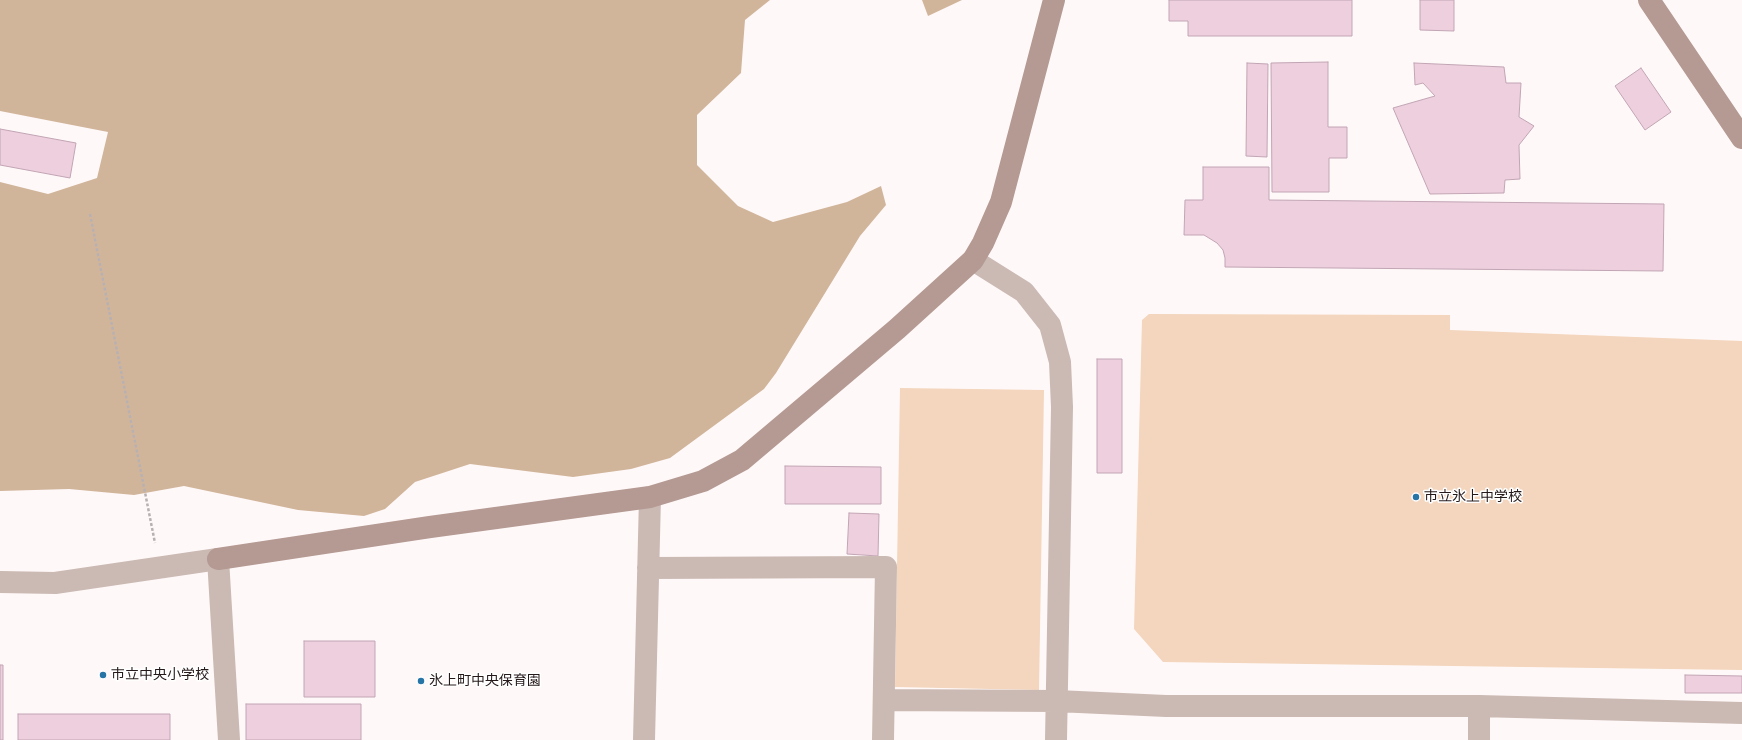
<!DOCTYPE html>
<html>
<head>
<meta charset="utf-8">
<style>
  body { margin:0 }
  canvas { display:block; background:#fff8f8 }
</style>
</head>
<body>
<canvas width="1742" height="740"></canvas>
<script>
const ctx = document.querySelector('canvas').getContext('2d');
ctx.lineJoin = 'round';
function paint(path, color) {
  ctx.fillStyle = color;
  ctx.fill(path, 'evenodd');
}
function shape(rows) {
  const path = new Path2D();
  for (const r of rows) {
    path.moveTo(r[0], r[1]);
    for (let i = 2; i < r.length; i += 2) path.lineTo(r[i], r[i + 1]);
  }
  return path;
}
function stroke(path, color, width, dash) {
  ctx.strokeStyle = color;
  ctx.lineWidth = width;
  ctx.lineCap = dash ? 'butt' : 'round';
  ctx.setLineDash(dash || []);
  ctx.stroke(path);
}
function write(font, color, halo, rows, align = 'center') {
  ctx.font = font + ' Quicksand,"Noto Sans JP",sans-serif';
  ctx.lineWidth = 3;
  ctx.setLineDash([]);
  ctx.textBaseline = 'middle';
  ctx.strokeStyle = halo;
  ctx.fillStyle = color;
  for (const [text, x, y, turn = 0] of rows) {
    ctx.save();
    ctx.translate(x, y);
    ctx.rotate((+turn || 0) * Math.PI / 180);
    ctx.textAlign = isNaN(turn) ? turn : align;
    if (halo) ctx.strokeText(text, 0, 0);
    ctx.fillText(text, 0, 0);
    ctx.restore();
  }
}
const green = shape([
  [1149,314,1450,315,1450,330,1742,341,1742,670,1163,662,1134,629,1142,320],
  [900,388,1044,390,1039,690,895,687]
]);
const forest = shape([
  [0,0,770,0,745,20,741,73,697,115,697,165,738,206,773,222,847,202,881,186,886,205,860,236,776,373,764,389,670,458,631,469,573,477,470,464,415,482,385,509,364,516,298,510,184,486,134,495,69,489,0,491,0,182,48,194,97,178,108,132,0,111],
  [922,0,962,0,928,16]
]);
const building = shape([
  [1169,0,1352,0,1352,36,1188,36,1188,21,1169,21,1169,0],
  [1420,0,1454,0,1454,31,1420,30,1420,0],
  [1328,62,1328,127,1347,127,1347,158,1329,158,1329,192,1272,192,1271,63,1328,62],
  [1247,63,1268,64,1267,157,1246,156,1247,63],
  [1414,63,1504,67,1506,83,1521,83,1519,117,1534,126,1519,145,1520,179,1505,180,1504,193,1430,194,1393,108,1435,96,1423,83,1415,85,1414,63],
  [1641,68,1671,112,1645,130,1615,86,1641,68],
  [0,129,76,143,70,178,0,165,0,129],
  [1203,167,1269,167,1269,200,1664,204,1663,271,1225,267,1225,258,1223,250,1217,243,1204,235,1184,235,1185,200,1203,200,1203,167],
  [1097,359,1122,359,1122,473,1097,473,1097,359],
  [785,466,881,467,881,504,785,504,785,466],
  [849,513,879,514,878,556,847,554,849,513],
  [304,641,375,641,375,697,304,697,304,641],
  [0,665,3,665,3,740,0,740,0,665],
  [1685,675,1742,676,1742,693,1685,693,1685,675],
  [246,704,361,704,361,740,246,740,246,704],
  [18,714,170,714,170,740,18,740,18,714]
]);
const path = shape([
  [90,214,155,543]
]);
const street = shape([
  [973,260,1024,292,1050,325,1060,362,1062,407,1056,740],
  [648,568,886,567,883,740],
  [0,582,55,583,218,559,229,740],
  [884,700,1057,701,1166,706,1479,706,1742,713],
  [644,740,650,497],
  [1479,740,1479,706]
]);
const secondary = shape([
  [1649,0,1742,138],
  [218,559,430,527,650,497,703,481,742,460,897,329,973,260,983,243,1001,202,1054,0]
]);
const markers = [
  [1416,497,4,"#2775a7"],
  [103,675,4,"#2775a7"],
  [421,681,4,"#2775a7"]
];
const poiNames = [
  ["市立氷上中学校",1424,497],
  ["市立中央小学校",111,675],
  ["氷上町中央保育園",429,681]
];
paint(green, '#f3d6bd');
paint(forest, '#d1b59b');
paint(building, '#edcfde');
stroke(building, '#c2a5b4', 1);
stroke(path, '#b9b1b1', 2.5, [3, 2]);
stroke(street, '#cbbab4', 22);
stroke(secondary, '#b49a93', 22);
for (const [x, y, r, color] of markers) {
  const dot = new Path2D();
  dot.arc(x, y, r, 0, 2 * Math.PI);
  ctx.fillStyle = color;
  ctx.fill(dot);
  stroke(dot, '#fff', 1.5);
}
write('14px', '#25191a', '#fff', poiNames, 'left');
</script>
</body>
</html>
